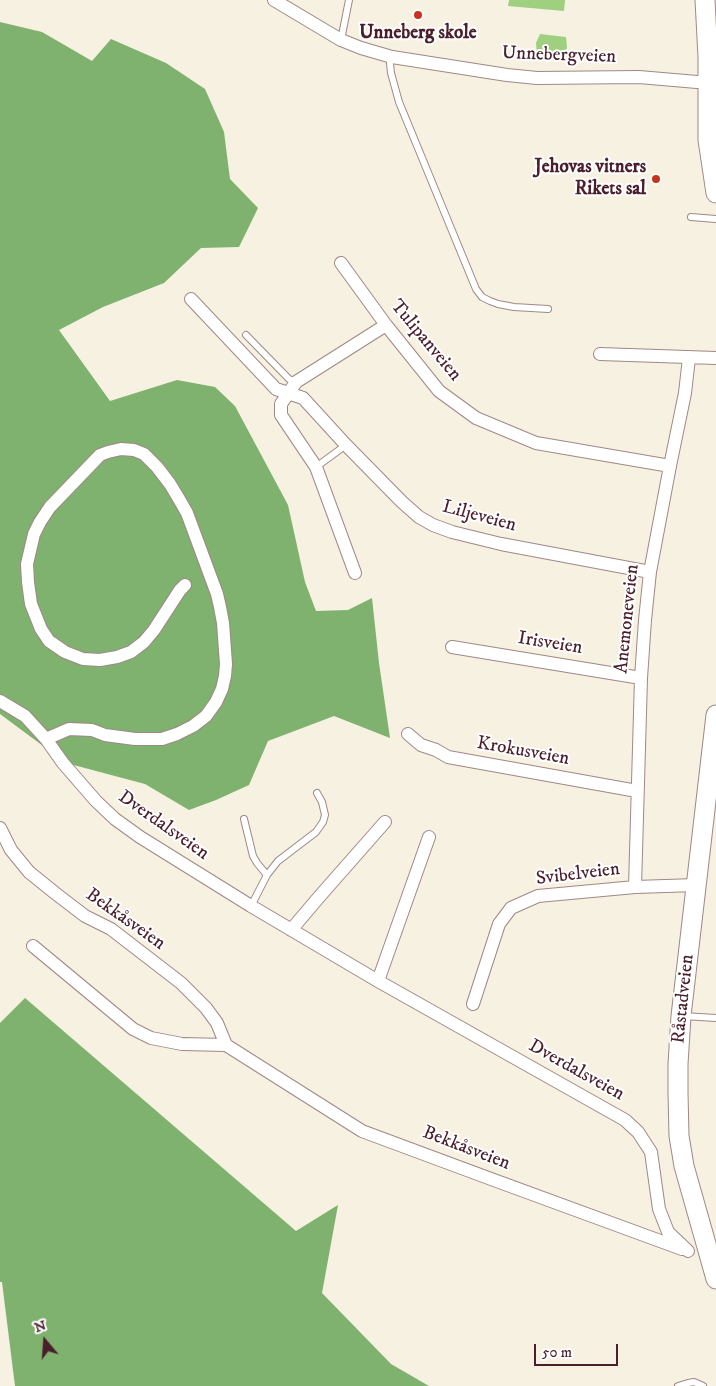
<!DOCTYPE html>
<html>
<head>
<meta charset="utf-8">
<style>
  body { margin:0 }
  #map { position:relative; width:716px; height:1386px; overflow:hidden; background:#f6f1e1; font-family:"IM FELL DW Pica",serif }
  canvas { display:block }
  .north { position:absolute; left:20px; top:1316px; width:50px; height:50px; -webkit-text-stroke:4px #fff; paint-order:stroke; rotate:342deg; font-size:14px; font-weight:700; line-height:20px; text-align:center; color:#4a1f2b }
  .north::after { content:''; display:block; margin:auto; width:18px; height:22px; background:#4a1f2b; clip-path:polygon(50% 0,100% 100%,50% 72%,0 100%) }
  .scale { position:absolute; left:534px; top:1344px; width:84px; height:22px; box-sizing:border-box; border:2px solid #4a1f2b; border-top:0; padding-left:6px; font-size:15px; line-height:18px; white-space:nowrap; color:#4a1f2b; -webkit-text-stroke:4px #fff; paint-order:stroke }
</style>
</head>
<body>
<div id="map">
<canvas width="716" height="1386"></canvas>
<div class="north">N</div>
<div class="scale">50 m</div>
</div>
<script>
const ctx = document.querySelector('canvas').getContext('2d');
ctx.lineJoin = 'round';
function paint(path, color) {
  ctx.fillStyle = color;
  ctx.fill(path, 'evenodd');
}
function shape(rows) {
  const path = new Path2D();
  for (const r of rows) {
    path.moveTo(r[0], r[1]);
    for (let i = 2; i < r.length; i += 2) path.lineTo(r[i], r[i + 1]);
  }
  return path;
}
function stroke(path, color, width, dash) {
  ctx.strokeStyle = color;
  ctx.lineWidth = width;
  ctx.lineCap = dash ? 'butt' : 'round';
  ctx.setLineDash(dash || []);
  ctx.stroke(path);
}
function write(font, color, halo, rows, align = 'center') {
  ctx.font = font + ' "IM FELL DW Pica",serif';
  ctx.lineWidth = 4;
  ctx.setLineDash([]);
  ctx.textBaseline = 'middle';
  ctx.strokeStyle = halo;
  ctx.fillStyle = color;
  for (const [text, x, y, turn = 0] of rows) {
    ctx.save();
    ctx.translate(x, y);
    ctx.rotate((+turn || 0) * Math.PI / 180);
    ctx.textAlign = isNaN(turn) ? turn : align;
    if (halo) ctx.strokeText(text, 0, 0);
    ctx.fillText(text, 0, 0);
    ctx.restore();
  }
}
const green = shape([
  [509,0,565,0,564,11,508,6],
  [540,34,566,37,567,47,565,57,537,54,536,43]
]);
const forest = shape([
  [0,22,42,32,92,61,111,39,166,63,205,89,224,132,230,179,258,208,239,247,201,248,164,283,103,307,59,330,110,401,177,380,215,387,235,406,288,505,305,582,316,611,348,610,372,598,379,663,390,738,334,716,268,741,249,785,216,800,189,810,145,784,66,763,0,714],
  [25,998,296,1231,338,1205,322,1293,391,1364,429,1386,15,1386,2,1282,0,1282,0,1023]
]);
const lane = shape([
  [341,40,349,0],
  [392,57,390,63,391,73,399,102,476,289,482,297,490,301,498,304,514,307,548,309],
  [691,217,716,219],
  [246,335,289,379,296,382],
  [316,467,346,445],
  [244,819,253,856,257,863,267,875],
  [251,906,267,875,278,861,316,832,323,822,325,815,322,802,317,793],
  [683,1016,716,1018],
  [678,1386,688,1383,694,1382,703,1386]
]);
const street = shape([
  [274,0,341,40,361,48,392,57,507,75,537,78,639,77,697,82,716,81],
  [341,263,386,325,439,391,476,418,536,443,670,466],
  [191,299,276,389,303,398,346,445,402,502,419,517,433,525,452,532,501,544,650,572],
  [600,354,716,358],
  [355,573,316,467,281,415,281,404,296,382,386,325],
  [452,647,641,678],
  [0,701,25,716,46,739,63,763,96,801,115,819,140,837,251,906,378,981,625,1120,638,1132,651,1152,659,1209,668,1232,688,1251],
  [408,734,421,745,436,750,448,757,637,791],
  [46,739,69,729,92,730,105,735,135,739,162,739,177,734,193,726,206,716,216,702,222,689,225,676,226,664,223,623,220,607,217,594,187,513,179,499,170,484,157,467,144,454,134,450,121,449,108,452,100,455,50,507,40,522,34,534,27,564,28,582,31,604,41,629,49,641,65,652,83,659,100,660,117,657,131,652,144,642,154,630,180,590,185,585],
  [0,828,11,850,29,872,55,893,85,916,111,929,181,983,206,1008,217,1023,226,1045],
  [635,887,641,678,645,620,650,572,670,466,685,393,689,358],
  [291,930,319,897,385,822],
  [33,946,133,1029,151,1038,182,1044,226,1045,362,1131,494,1180,682,1249],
  [378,981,429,837],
  [473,1004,499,924,511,908,538,896,635,887,696,885]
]);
const secondary = shape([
  [705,0,708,57,708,140,716,193],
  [716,715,681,1016,678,1064,678,1093,679,1136,684,1166,716,1279]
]);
const markers = [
  [418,15,5,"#c8321e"],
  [656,179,5,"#c8321e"]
];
const poiNames = [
  ["Unneberg skole",418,34],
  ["Jehovas vitners",646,168,"right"],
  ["Rikets sal",646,190,"right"]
];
const streetNames = [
  ["Unnebergveien",559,56,2],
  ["Tulipanveien",425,341,50],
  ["Liljeveien",479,517,15],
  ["Anemoneveien",628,619,-84],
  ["Irisveien",550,644,9],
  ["Krokusveien",523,752,10],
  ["Dverdalsveien",163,826,35],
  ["Svibelveien",578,875,-7],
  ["Bekkåsveien",125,920,35],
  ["Råstadveien",684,999,-84],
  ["Dverdalsveien",576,1071,29],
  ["Bekkåsveien",466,1149,21]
];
paint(green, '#9ed080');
paint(forest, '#7eb26e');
stroke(lane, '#a08886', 8);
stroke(street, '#a08886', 14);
stroke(secondary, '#a08886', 21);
stroke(lane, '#fff', 6);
stroke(street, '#fff', 12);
stroke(secondary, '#fff', 19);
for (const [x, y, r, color] of markers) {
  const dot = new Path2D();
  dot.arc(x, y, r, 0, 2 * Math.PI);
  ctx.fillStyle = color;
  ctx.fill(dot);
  stroke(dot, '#fff', 2);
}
write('bold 19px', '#4a1f2b', '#fff', poiNames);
write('19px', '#4a1f2b', '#fff', streetNames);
</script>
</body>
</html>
